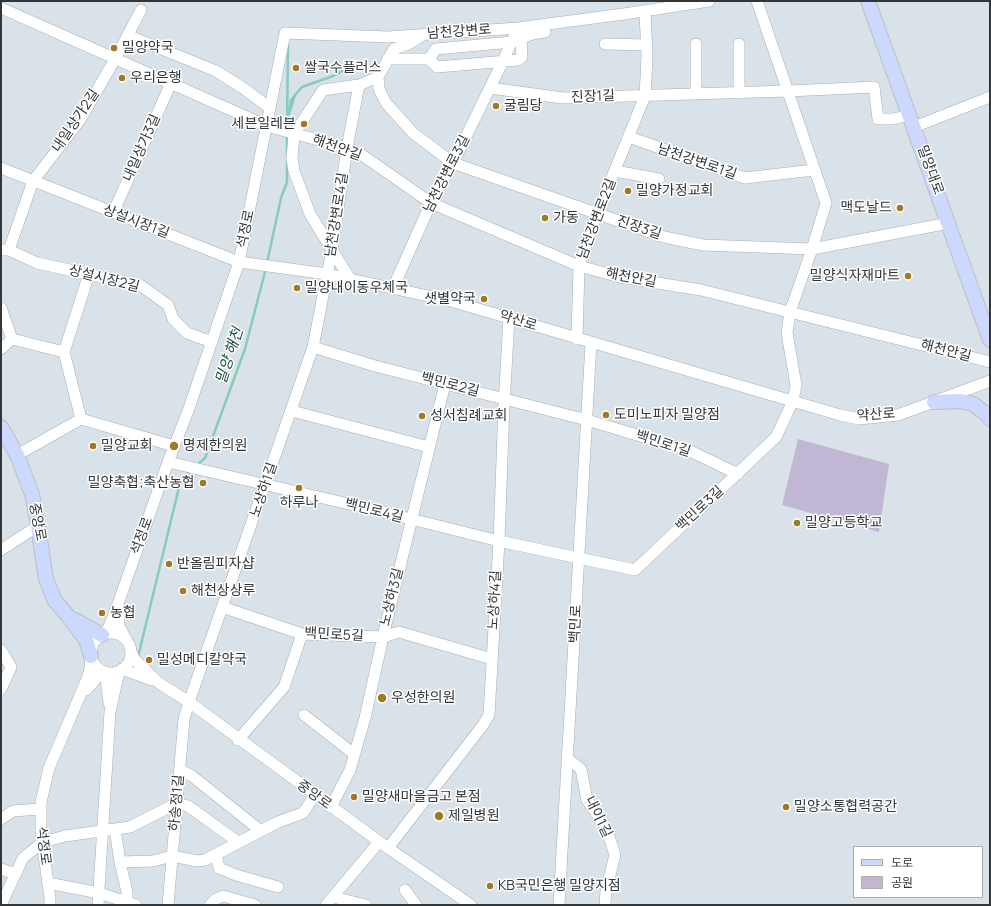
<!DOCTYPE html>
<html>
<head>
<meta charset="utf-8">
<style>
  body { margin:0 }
  #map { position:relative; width:991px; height:906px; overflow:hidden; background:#dae2e9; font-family:Manrope,"Noto Sans KR",sans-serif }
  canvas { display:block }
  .frame { position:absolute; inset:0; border:2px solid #333638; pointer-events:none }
  .legend { position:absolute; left:853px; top:846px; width:130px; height:52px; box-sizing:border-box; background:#fff; border:1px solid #adafaf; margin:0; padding:5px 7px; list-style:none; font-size:12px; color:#333638 }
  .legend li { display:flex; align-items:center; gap:8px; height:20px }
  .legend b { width:20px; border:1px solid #adafaf }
</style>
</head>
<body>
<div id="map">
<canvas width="991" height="906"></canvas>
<div class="frame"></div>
<ul class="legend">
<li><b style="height:5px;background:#cdd8fe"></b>도로</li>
<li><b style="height:11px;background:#c2b6d5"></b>공원</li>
</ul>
</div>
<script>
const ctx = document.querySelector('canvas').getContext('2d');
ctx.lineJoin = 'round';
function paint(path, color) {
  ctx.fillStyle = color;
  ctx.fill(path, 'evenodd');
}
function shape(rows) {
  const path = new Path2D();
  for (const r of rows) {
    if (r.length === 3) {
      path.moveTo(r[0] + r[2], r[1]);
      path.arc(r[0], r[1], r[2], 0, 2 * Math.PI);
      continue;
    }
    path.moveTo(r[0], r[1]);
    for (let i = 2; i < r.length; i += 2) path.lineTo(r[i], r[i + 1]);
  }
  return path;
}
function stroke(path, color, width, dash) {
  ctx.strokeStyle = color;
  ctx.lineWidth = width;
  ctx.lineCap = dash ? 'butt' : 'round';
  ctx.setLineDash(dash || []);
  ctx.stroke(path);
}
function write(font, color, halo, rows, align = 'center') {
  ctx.font = font + ' Manrope,"Noto Sans KR",sans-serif';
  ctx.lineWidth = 3;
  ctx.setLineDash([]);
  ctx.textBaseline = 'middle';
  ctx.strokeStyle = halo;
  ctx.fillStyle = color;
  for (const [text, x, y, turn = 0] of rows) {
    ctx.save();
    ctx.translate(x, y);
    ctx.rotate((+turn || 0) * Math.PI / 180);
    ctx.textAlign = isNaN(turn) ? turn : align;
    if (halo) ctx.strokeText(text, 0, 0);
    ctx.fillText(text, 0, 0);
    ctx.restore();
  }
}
const green = shape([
  [798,439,889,464,879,532,782,505]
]);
const stream = shape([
  [295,95,289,114,291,100,295,95,302,87,333,76,356,64],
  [287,128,288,46],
  [287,154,287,135],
  [267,263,281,198,287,182,287,161],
  [197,465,205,458,245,349,266,268],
  [138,657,181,479,190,471]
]);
const minor = shape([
  [1,8,267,126,347,148,362,155,431,203,579,266,620,277,701,290,990,362],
  [128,34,132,37,216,71,243,88,270,108],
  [605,44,647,45],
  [739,44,739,93],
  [388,59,429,59,437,67,518,60,522,57,521,38,532,34,545,32],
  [429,59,436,49,512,42],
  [378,77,379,89,386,103,413,133,453,163,664,237,703,245,812,249,949,223],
  [490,88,563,98,788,91,874,87,878,119,893,119,910,115],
  [696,94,696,44],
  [914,127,990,97],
  [629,137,745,178,814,170],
  [1,168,239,262,327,274,451,301,840,415,859,419,898,415,990,381],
  [615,171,659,179],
  [113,213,171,83],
  [1,250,9,250,37,263,140,285,168,305,173,319,187,333,212,342],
  [9,250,33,181,80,120,115,59,141,10],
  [350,279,310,214,294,171,292,159,294,134,323,90,359,85,378,77,394,49,410,43,421,36],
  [393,288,431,203,453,163,503,61,518,28],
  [1,308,12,339],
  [577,339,579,266,597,214,645,96,647,56,645,11],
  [313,347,375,366,587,420,690,451,738,474],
  [1,349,12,339,64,352],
  [292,411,429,447],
  [81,419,174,446],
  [17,455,81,419,64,352,89,274],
  [168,462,379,511,499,541,635,570,776,437,793,401,796,385,787,333,790,312,812,249,826,203,757,1],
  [1,550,38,526],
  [118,606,119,626,126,639],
  [222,607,302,634,383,637,399,632,492,659],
  [111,653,20],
  [102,635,108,629,118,604,168,462,188,411,239,262,285,33,388,37,518,28,624,14,709,1],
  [1,650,11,667,1,689],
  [131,652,135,660,159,683,189,702,388,848,471,905],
  [86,690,103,671,106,678,109,703],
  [304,715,354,754],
  [238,740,284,687,302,634],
  [568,759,581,769,587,800,606,827,615,855,606,891,605,905],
  [180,770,192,776,261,831],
  [331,807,350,770,365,718,384,632,445,384],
  [1,819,13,811,40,809],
  [115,829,120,862,153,861,172,856,197,861,205,860,278,822,303,813,315,795],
  [388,848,483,725,489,715,499,541,504,405,509,318],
  [216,854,219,868,236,875,278,887],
  [120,862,127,892,127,905],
  [1,869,16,874],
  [48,883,99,893,136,905],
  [405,890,416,905],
  [333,897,366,905],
  [1,905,23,858,43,842,65,836,130,827,177,803,188,806,238,842],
  [50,905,50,898,41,833,41,802,49,768,87,679,90,669,91,656],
  [98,905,110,712,118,676,122,669,152,680],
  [168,905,184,719,189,702,313,347,332,250,347,148,359,85],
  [210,905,216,899,223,896,255,905],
  [326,905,379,842],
  [559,905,591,343]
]);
const major = shape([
  [868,1,990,340],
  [934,402,960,401,973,404,985,413,990,419],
  [1,427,17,455,32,494,38,526,46,579,55,601,69,617,86,640,91,656],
  [75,620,102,635]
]);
const markers = [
  [114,48,4,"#a07927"],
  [296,68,4,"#a07927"],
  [122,78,4,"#a07927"],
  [496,106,4,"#a07927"],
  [304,124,4,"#a07927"],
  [628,191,4,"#a07927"],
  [900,208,4,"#a07927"],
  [545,218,4,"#a07927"],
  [908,276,4,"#a07927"],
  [297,288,4,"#a07927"],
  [484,299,4,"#a07927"],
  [606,415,4,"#a07927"],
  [422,416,4,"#a07927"],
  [93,446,4,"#a07927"],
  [174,446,5,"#a07927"],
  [203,483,4,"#a07927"],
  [299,488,4,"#a07927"],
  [797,523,4,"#a07927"],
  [169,564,4,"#a07927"],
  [183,591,4,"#a07927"],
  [102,613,4,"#a07927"],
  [149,660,4,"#a07927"],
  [382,698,5,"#a07927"],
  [354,797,4,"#a07927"],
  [786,807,4,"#a07927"],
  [439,816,5,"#a07927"],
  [490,886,4,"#a07927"]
];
const streetNames = [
  ["남천강변로",459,32,-4],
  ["진장1길",593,97,-2],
  ["내일상가2길",76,121,-56],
  ["내일상가3길",142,148,-66],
  ["해천안길",337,148,20],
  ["남천강변로1길",697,162,19],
  ["밀양대로",930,170,70],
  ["남천강변로3길",447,174,-63],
  ["남천강변로4길",337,215,-81],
  ["남천강변로2길",597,219,-69],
  ["상설시장1길",136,222,21],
  ["진장3길",639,228,18],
  ["석정로",246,229,-78],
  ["해천안길",631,278,11],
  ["상설시장2길",104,279,14],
  ["약산로",518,321,17],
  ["해천안길",946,351,14],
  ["백민로2길",450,385,14],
  ["약산로",876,415,-4],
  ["백민로1길",663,444,18],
  ["노상하1길",264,490,-71],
  ["백민로3길",700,509,-43],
  ["백민로4길",374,511,14],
  ["중앙로",37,522,79],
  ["석정로",142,536,-70],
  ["노상하3길",392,597,-76],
  ["노상하4길",495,600,-87],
  ["백민로",576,624,-87],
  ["백민로5길",334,635,3],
  ["중앙로",314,795,36],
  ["하송정1길",177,803,-85],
  ["내이1길",598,817,64],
  ["석정로",43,846,83]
];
const poiNames = [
  ["밀양약국",122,48],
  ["쌀국수플러스",304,68],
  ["우리은행",130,78],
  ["굴림당",504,106],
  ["세븐일레븐",296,124,"right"],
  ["밀양가정교회",636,191],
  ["맥도날드",892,208,"right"],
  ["가동",553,218],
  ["밀양식자재마트",900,276,"right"],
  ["밀양내이동우체국",305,288],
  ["샛별약국",476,299,"right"],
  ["도미노피자 밀양점",614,415],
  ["성서침례교회",430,416],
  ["밀양교회",101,446],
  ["명제한의원",183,446],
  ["밀양축협;축산농협",195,483,"right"],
  ["하루나",299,503,"center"],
  ["밀양고등학교",805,523],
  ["반올림피자샵",177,564],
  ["해천상상루",191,591],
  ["농협",110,613],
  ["밀성메디칼약국",157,660],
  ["우성한의원",391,698],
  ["밀양새마을금고 본점",362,797],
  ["밀양소통협력공간",794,807],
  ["제일병원",448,816],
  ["KB국민은행 밀양지점",498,886]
];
const waterNames = [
  ["밀양 해천",230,356,-72]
];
paint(green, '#c2b6d5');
stroke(stream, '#87cbba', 2.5);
stroke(minor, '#a6aeb4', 12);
stroke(major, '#bebfbf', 16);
stroke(minor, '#fff', 11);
stroke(major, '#cdd8fe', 14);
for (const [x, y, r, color] of markers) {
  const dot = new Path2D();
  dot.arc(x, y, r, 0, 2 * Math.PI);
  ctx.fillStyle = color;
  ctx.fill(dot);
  stroke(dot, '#fff', 1.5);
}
write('14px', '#333638', '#fff', streetNames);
write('14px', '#333638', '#fff', poiNames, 'left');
write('italic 15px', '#185146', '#fff', waterNames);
</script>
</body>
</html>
